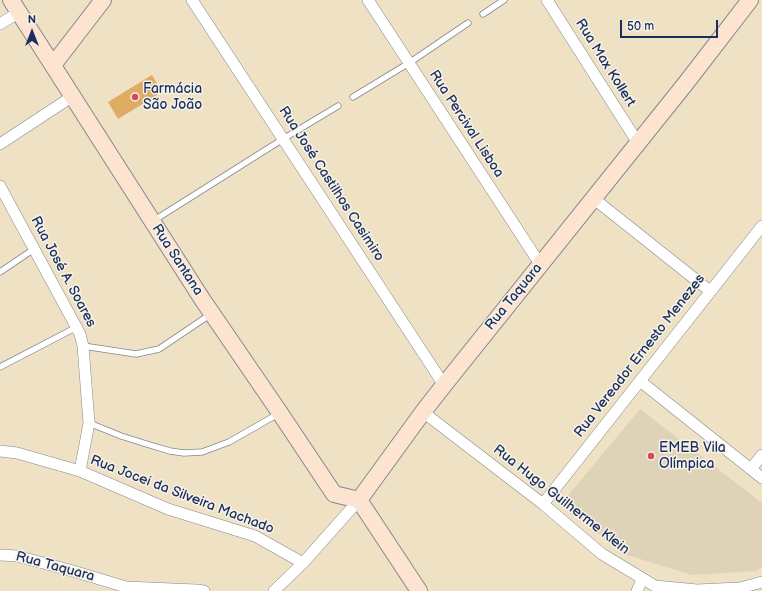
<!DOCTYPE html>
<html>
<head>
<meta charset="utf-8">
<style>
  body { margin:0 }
  #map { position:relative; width:762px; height:591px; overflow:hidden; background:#efe1c3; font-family:"Balsamiq Sans",sans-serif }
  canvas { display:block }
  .north { position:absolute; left:12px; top:12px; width:40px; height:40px; -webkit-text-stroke:3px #f7f3e8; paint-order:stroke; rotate:0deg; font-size:11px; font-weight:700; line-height:16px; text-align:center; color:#1b2f5e }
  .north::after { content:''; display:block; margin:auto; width:14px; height:18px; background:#1b2f5e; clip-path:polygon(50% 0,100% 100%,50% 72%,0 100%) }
  .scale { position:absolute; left:620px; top:20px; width:98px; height:18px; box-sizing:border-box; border:2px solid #1b2f5e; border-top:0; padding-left:5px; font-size:12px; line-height:14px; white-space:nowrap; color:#1b2f5e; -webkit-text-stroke:3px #f7f3e8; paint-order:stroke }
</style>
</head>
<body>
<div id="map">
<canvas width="762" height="591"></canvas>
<div class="north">N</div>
<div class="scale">50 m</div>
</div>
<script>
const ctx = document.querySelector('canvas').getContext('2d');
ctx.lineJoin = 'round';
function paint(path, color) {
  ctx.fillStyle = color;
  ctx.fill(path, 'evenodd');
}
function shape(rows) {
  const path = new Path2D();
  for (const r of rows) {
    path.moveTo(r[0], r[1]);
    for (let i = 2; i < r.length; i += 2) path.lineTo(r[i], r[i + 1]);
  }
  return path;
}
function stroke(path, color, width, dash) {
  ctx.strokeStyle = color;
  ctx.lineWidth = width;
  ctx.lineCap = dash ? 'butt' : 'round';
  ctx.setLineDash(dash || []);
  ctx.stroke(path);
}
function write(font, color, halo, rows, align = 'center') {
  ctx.font = font + ' "Balsamiq Sans",sans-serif';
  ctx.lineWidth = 3;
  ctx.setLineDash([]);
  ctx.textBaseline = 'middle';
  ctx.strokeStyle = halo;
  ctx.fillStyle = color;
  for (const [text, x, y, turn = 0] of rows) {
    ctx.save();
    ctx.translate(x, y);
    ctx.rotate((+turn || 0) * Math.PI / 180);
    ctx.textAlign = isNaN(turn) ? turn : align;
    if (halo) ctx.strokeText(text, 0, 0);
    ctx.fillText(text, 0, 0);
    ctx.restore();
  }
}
const built = shape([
  [640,409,762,503,762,567,756,571,692,575,624,554,561,504]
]);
const building = shape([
  [152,75,162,92,118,119,108,102]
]);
const lane = shape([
  [483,14,504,0],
  [353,97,409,63,468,23],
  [153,221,283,139,338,106],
  [0,272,34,249],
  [83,346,136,354,159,349,211,314],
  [0,367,77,327],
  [89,423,121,436,153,446,170,451,184,453,202,452,229,442,278,414]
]);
const street = shape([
  [192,0,444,385],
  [368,0,540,264],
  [547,0,638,143],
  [0,24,19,12],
  [0,144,73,96],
  [0,186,80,334,83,346,89,423,80,471],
  [593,198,710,291],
  [640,381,762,478],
  [423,412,543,504,602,554,655,586,697,590,740,588,762,582],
  [0,451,17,453,80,471,168,509,255,536,303,563],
  [751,469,762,455],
  [543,504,762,226],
  [0,555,17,556,73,571,126,587,196,590,204,591],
  [274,591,303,563,359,500],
  [637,591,642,579]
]);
const secondary = shape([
  [11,0,202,299,280,413,334,494,359,500],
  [53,65,103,0],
  [359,500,423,412,444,385,686,83,750,0],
  [359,500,419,591]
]);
const markers = [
  [135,97,4,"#d1495b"],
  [651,456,4,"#d1495b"]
];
const streetNames = [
  ["Rua Max Kollert",605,63,58],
  ["Rua Percival Lisboa",466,124,57],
  ["Rua José Castilhos Casimiro",331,184,57],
  ["Rua Santana",177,260,57],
  ["Rua José A. Soares",63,272,62],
  ["Rua Taquara",514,297,-51],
  ["Rua Vereador Ernesto Menezes",640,356,-52],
  ["Rua Jocei da Silveira Machado",182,495,21],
  ["Rua Hugo Guilherme Klein",561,500,38],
  ["Rua Taquara",55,567,15]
];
const poiNames = [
  ["Farmácia",143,89],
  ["São João",143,105],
  ["EMEB Vila",659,448],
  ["Olímpica",659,464]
];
paint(built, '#ded3b6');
paint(building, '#e0ab62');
stroke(lane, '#858890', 7);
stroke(street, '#858890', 12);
stroke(secondary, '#858890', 18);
stroke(lane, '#fff', 5.5);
stroke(street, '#fff', 11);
stroke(secondary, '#fde4d1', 16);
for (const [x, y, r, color] of markers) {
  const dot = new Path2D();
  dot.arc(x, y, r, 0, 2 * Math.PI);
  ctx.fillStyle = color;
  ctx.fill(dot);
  stroke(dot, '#f7f3e8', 1.5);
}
write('14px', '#1b2f5e', '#f7f3e8', streetNames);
write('14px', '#1b2f5e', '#f7f3e8', poiNames, 'left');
</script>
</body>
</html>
